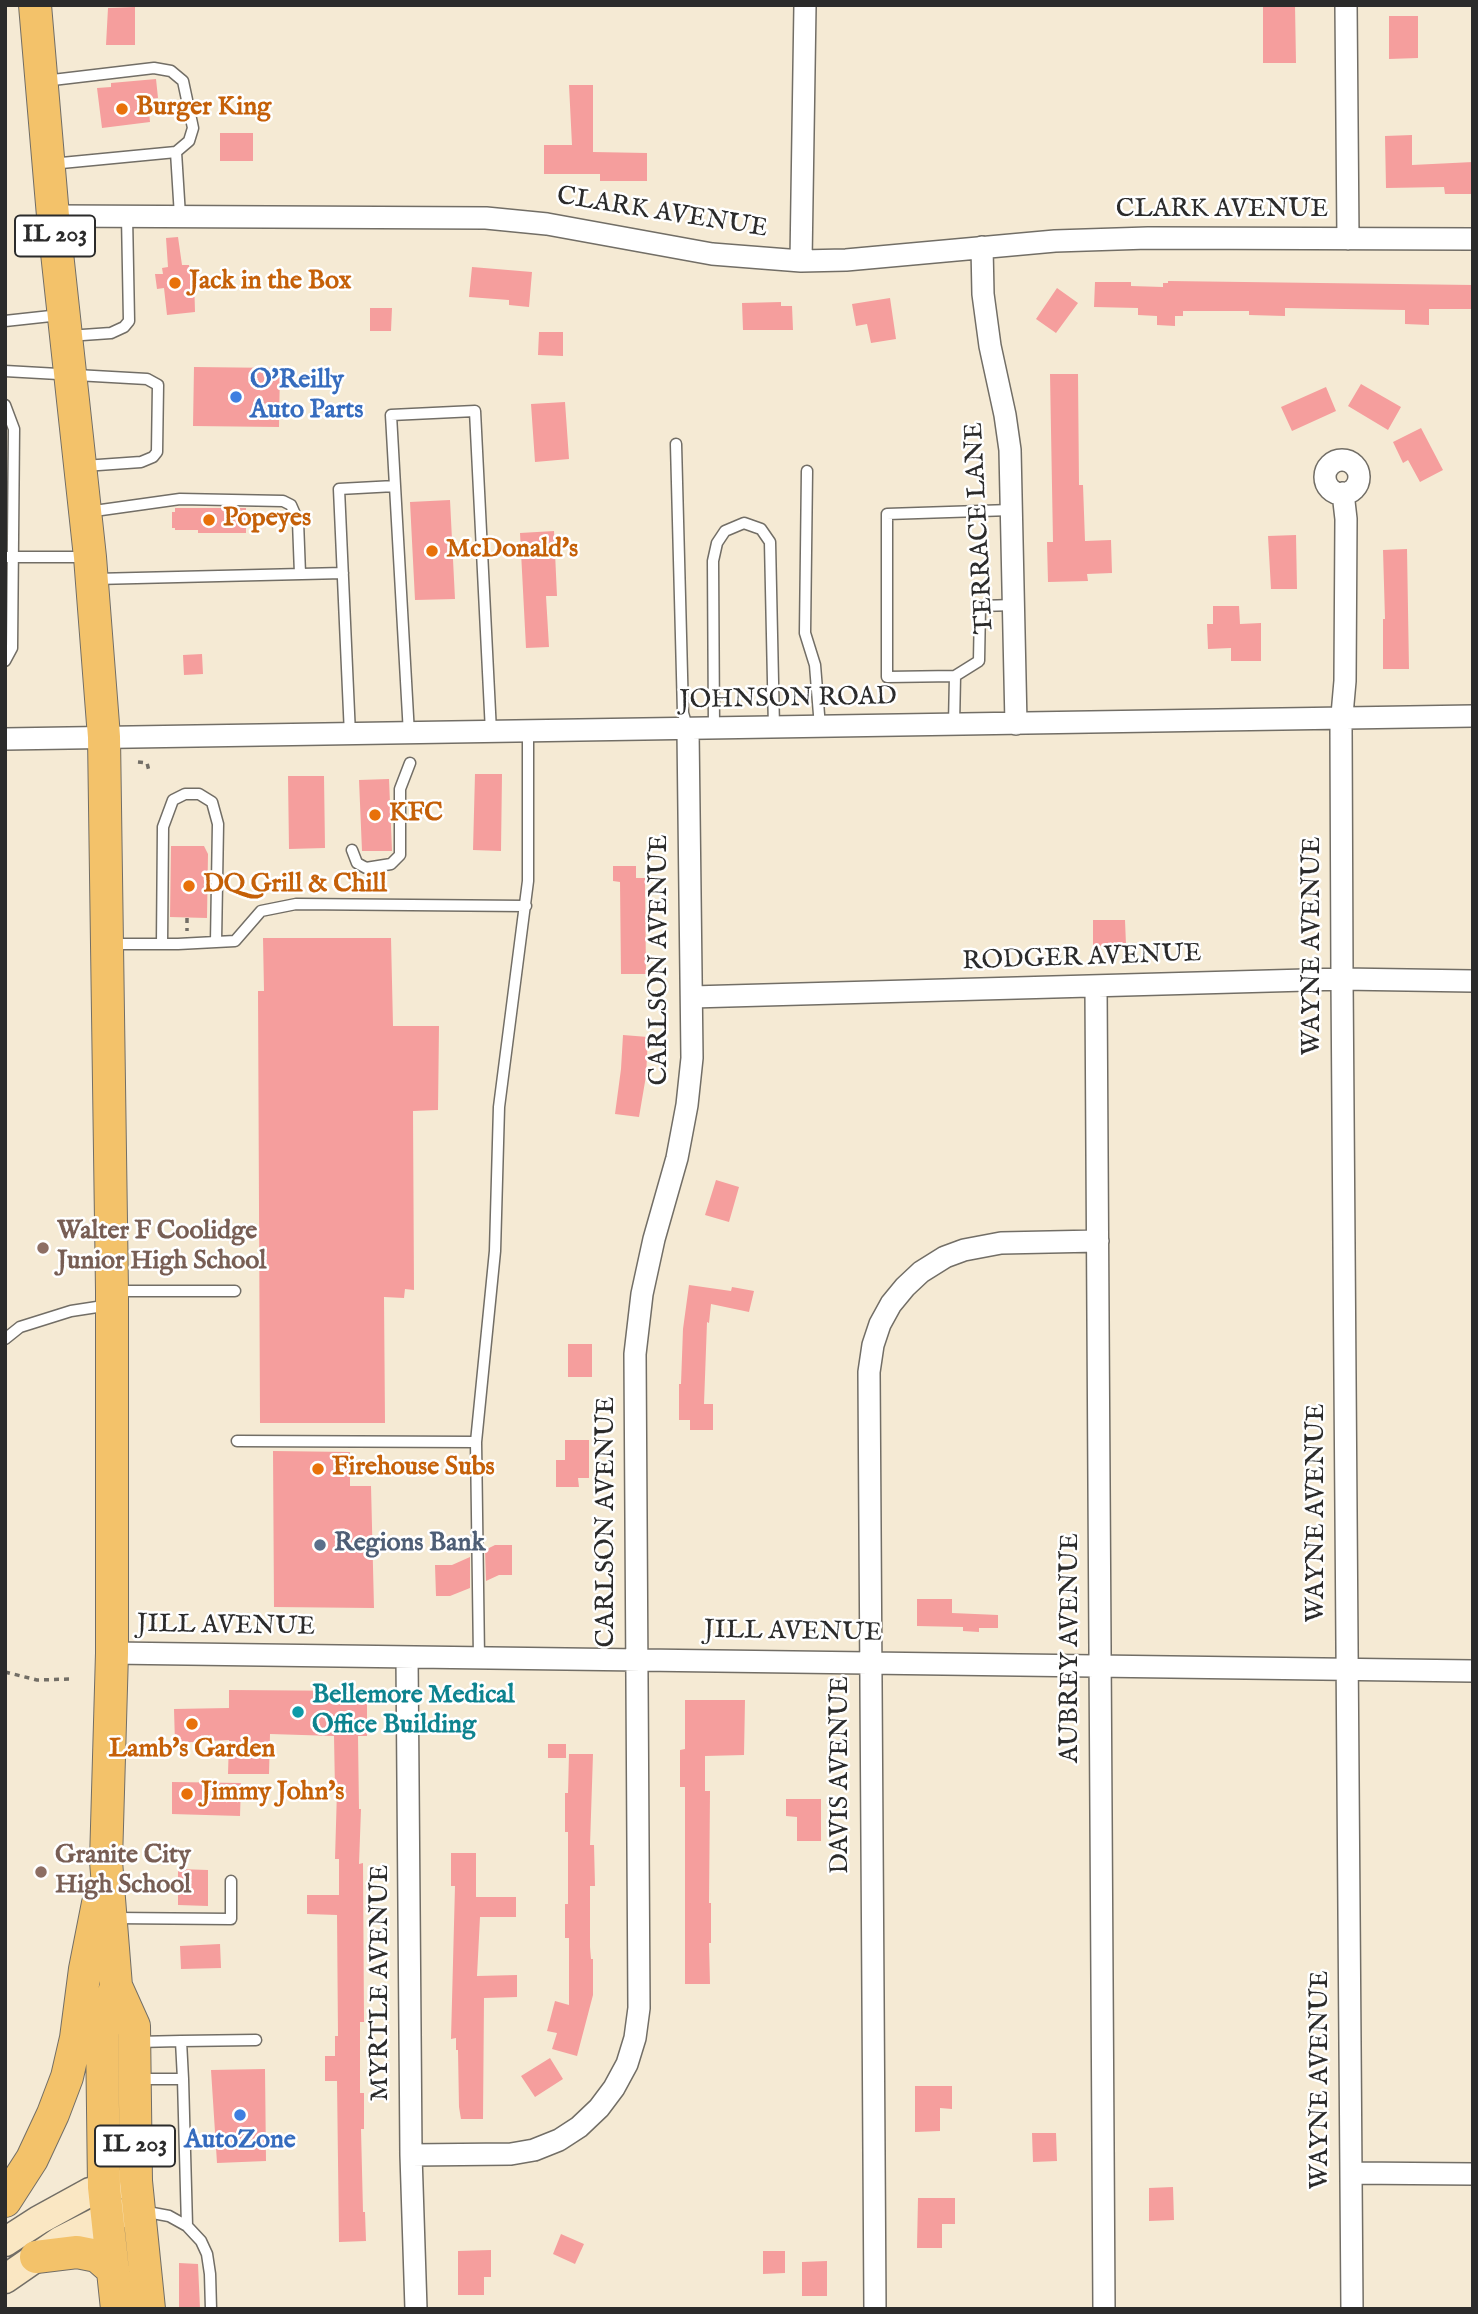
<!DOCTYPE html>
<html>
<head>
<meta charset="utf-8">
<style>
  body { margin:0 }
  #map { position:relative; width:1478px; height:2314px; overflow:hidden; background:#f5ead4; font-family:"IM FELL English",serif }
  canvas { display:block }
  .frame { position:absolute; inset:0; border:7px solid #2b2b2b; pointer-events:none }
</style>
</head>
<body>
<div id="map">
<canvas width="1478" height="2314"></canvas>
<div class="frame"></div>
</div>
<script>
const ctx = document.querySelector('canvas').getContext('2d');
ctx.lineJoin = 'round';
function paint(path, color) {
  ctx.fillStyle = color;
  ctx.fill(path, 'evenodd');
}
function shape(rows) {
  const path = new Path2D();
  for (const r of rows) {
    if (r.length === 3) {
      path.moveTo(r[0] + r[2], r[1]);
      path.arc(r[0], r[1], r[2], 0, 2 * Math.PI);
      continue;
    }
    path.moveTo(r[0], r[1]);
    for (let i = 2; i < r.length; i += 2) path.lineTo(r[i], r[i + 1]);
  }
  return path;
}
function stroke(path, color, width, dash) {
  ctx.strokeStyle = color;
  ctx.lineWidth = width;
  ctx.lineCap = dash ? 'butt' : 'round';
  ctx.setLineDash(dash || []);
  ctx.stroke(path);
}
function write(font, color, halo, rows, align = 'center') {
  ctx.font = font + ' "IM FELL English",serif';
  ctx.lineWidth = 5;
  ctx.setLineDash([]);
  ctx.textBaseline = 'middle';
  ctx.strokeStyle = halo;
  ctx.fillStyle = color;
  for (const [text, x, y, turn = 0] of rows) {
    ctx.save();
    ctx.translate(x, y);
    ctx.rotate((+turn || 0) * Math.PI / 180);
    ctx.textAlign = isNaN(turn) ? turn : align;
    if (halo) ctx.strokeText(text, 0, 0);
    ctx.fillText(text, 0, 0);
    ctx.restore();
  }
}
const building = shape([
  [1263,5,1295,5,1296,63,1263,63],
  [135,7,135,45,106,45,108,8],
  [1389,16,1418,16,1418,58,1389,59],
  [156,79,158,98,148,99,150,122,102,128,97,88,111,87,111,83],
  [569,85,593,85,593,152,647,153,647,181,600,181,600,174,544,174,544,145,572,145],
  [220,133,253,133,253,161,220,161],
  [1412,135,1412,165,1473,162,1473,194,1445,194,1444,187,1386,188,1385,136],
  [178,237,182,265,189,265,191,278,194,277,195,312,167,315,164,288,157,289,155,274,163,274,162,268,168,267,166,238],
  [472,267,532,272,529,307,509,305,509,300,469,297],
  [1168,281,1473,285,1473,309,1429,309,1429,325,1405,324,1405,310,1285,308,1285,316,1249,315,1249,311,1183,311,1183,316,1175,316,1175,326,1157,325,1157,316,1138,315,1138,308,1094,307,1095,282,1131,282,1131,286,1163,287,1163,283,1168,283],
  [1057,288,1078,303,1056,333,1036,319],
  [890,298,896,339,871,343,867,324,856,326,852,304],
  [781,302,781,306,792,306,793,330,743,330,742,303],
  [370,308,392,308,391,331,370,331],
  [539,332,563,332,563,356,538,355],
  [194,367,280,368,279,427,193,426],
  [1050,374,1078,374,1079,485,1083,485,1085,541,1111,540,1112,573,1087,574,1088,581,1048,582,1047,542,1053,542],
  [1361,384,1401,407,1388,430,1348,406],
  [1326,387,1336,411,1292,431,1281,407],
  [565,402,569,459,535,462,531,404],
  [1421,428,1443,470,1420,482,1408,460,1403,463,1393,442],
  [450,500,455,599,415,600,410,502],
  [175,508,246,508,246,533,198,533,198,530,175,530,175,528,172,528,172,512,175,512],
  [554,531,557,596,546,596,549,647,526,648,520,533],
  [1296,535,1297,589,1271,589,1268,536],
  [1407,549,1409,669,1383,669,1383,619,1385,619,1383,550],
  [1213,606,1239,606,1240,624,1261,623,1261,661,1231,661,1231,648,1208,649,1207,624,1213,624],
  [202,654,203,674,184,675,183,655],
  [475,774,502,774,501,851,473,850],
  [288,776,324,776,325,848,289,849],
  [389,779,392,851,362,851,359,780],
  [171,846,204,846,208,854,207,918,170,917],
  [613,866,636,866,636,878,645,878,646,974,621,974,620,882,613,881],
  [1093,920,1125,920,1126,945,1093,946],
  [263,938,391,938,393,1026,439,1026,438,1110,413,1111,414,1290,405,1289,404,1298,384,1297,385,1423,260,1423,258,991,264,991],
  [623,1035,648,1037,646,1076,639,1117,615,1114,621,1069],
  [716,1180,739,1187,729,1222,705,1215],
  [689,1285,731,1291,732,1287,754,1291,749,1312,711,1304,709,1323,707,1322,704,1404,713,1404,713,1430,690,1430,690,1420,679,1420,679,1384,681,1384,683,1329],
  [568,1344,592,1344,592,1377,568,1377],
  [565,1440,589,1440,589,1478,578,1478,579,1487,556,1487,556,1460,565,1460],
  [273,1451,350,1452,350,1486,371,1486,374,1608,274,1607],
  [495,1545,512,1545,512,1575,499,1575,486,1581,485,1550],
  [470,1557,470,1588,450,1596,436,1596,435,1565,452,1565],
  [917,1599,952,1599,952,1613,998,1615,998,1628,979,1628,979,1632,963,1631,963,1627,917,1626],
  [229,1690,367,1691,367,1736,358,1736,359,1809,361,1809,359,1864,363,1863,364,2022,360,2022,360,2093,364,2093,364,2129,361,2129,363,2212,365,2212,366,2241,339,2242,337,2081,325,2081,325,2056,335,2056,335,2036,338,2036,337,1915,307,1914,307,1895,339,1895,339,1859,335,1859,337,1790,335,1790,334,1736,270,1734,269,1774,228,1774,229,1740,175,1743,174,1709,229,1708],
  [685,1700,745,1700,744,1755,705,1756,705,1791,710,1791,709,1903,711,1903,711,1943,709,1943,710,1984,685,1984,685,1787,680,1787,680,1750,685,1749],
  [548,1744,566,1744,566,1758,548,1758],
  [569,1754,593,1754,590,1845,594,1845,595,1886,590,1886,590,1947,591,1959,593,1959,593,1995,577,2056,552,2049,557,2033,547,2031,555,2001,569,2005,569,1938,565,1938,565,1904,568,1904,568,1832,565,1832,565,1793,568,1793],
  [172,1782,241,1783,240,1816,172,1814],
  [786,1799,821,1799,821,1841,797,1841,797,1817,786,1816],
  [451,1853,476,1853,476,1897,516,1897,516,1917,480,1917,477,1976,517,1975,517,1997,484,1998,483,2119,461,2119,459,2107,458,2050,456,2050,456,2038,451,2039,455,1886,451,1886],
  [178,1869,208,1870,208,1906,178,1905],
  [220,1944,221,1968,181,1969,180,1946],
  [550,2058,563,2079,535,2097,521,2076],
  [265,2069,266,2161,217,2163,211,2070],
  [915,2086,952,2086,952,2109,940,2108,940,2131,915,2132],
  [1032,2133,1056,2133,1057,2161,1033,2162],
  [1173,2187,1174,2220,1149,2221,1149,2188],
  [918,2198,955,2198,955,2224,942,2224,942,2248,917,2248],
  [561,2234,584,2244,575,2264,553,2254],
  [491,2250,491,2277,484,2277,484,2295,458,2295,458,2251],
  [763,2251,785,2251,785,2273,763,2274],
  [827,2261,827,2296,802,2296,802,2262],
  [179,2263,198,2264,200,2309,179,2309]
]);
const path = shape([
  [138,762,147,763,149,771],
  [187,918,187,931],
  [5,1672,37,1680,71,1679]
]);
const service = shape([
  [44,81,154,68,171,71,183,81,193,128,189,141,176,152,51,164],
  [176,152,180,216],
  [5,321,60,315],
  [68,336,111,333,124,327,129,321,127,216],
  [5,371,147,379,158,385,157,452,153,457,141,462,84,466],
  [5,405,14,429,12,648,5,661],
  [676,444,683,713,688,730],
  [807,471,805,633,815,665,820,727],
  [87,512,180,499,283,501,291,505,298,521,300,574],
  [5,557,86,557],
  [95,579,343,573],
  [955,676,979,661,980,606,1014,605],
  [954,725,955,676,887,677,887,514,1011,510],
  [714,729,713,561,717,543,725,531,744,523,761,529,770,542,774,728],
  [409,734,391,415,475,411,491,732],
  [350,735,339,489,395,486],
  [352,850,357,863,366,868,391,864,400,855,400,789,410,763],
  [109,944,178,944,235,941,261,911,296,904,526,906],
  [162,944,163,827,173,800,185,794,199,794,212,802,218,824,216,942],
  [115,1291,235,1291],
  [5,1339,20,1327,71,1311,110,1305],
  [237,1441,476,1442,495,1251,499,1107,528,881,528,732],
  [476,1442,479,1658],
  [113,1918,231,1919,231,1881],
  [181,2041,256,2040],
  [137,2042,181,2041,183,2079],
  [137,2079,183,2079,187,2226],
  [142,2211,169,2216,187,2226,201,2241,207,2254,210,2274,211,2309]
]);
const minor = shape([
  [1346,5,1348,239],
  [53,216,486,218,547,224,712,254,801,261,846,260,1055,241,1148,238,1473,239],
  [982,247,983,294,990,346,1005,415,1010,450,1016,724],
  [801,261,805,5],
  [1342,477,17],
  [1343,493,1346,519,1345,681,1341,726,1342,979,1352,2309],
  [5,739,1473,716],
  [1096,987,1104,2309],
  [692,997,1342,979,1473,981],
  [112,1653,1473,1671],
  [407,1657,411,2155,416,2309],
  [411,2155,511,2154,534,2150,559,2140,579,2127,599,2108,614,2088,627,2064,635,2038,639,2008,635,1354,642,1294,654,1239,677,1158,687,1105,692,1058,688,730],
  [1351,2173,1473,2174],
  [875,2309,869,1372,873,1345,880,1324,891,1304,905,1287,921,1272,945,1257,964,1250,1001,1243,1098,1241]
]);
const secondary = shape([
  [5,2242,39,2220,90,2192,126,2183],
  [5,2279,60,2241,107,2217,128,2212]
]);
const primary = shape([
  [35,5,53,216,90,557,104,737,112,1291,112,1653,106,1861,116,1986,134,2026,136,2181,149,2309],
  [116,1986,102,2032,104,2187,117,2309],
  [5,2201,32,2159,53,2114,67,2077,76,2038,85,1969,98,1903],
  [36,2257,77,2252,97,2256,113,2270]
]);
const markers = [
  [122,109,7,"#e8710a"],
  [175,283,7,"#e8710a"],
  [236,397,7,"#3f7fe0"],
  [209,520,7,"#e8710a"],
  [432,551,7,"#e8710a"],
  [375,815,7,"#e8710a"],
  [189,886,7,"#e8710a"],
  [43,1248,7,"#8d6e63"],
  [318,1469,7,"#e8710a"],
  [320,1545,7,"#5c6f8a"],
  [298,1712,7,"#0f9aa8"],
  [192,1724,7,"#e8710a"],
  [187,1794,7,"#e8710a"],
  [41,1872,7,"#8d6e63"],
  [240,2115,7,"#3f7fe0"]
];
const shields = [
  [55,236,80],
  [135,2146,80]
];
const shieldNames = [
  ["IL 203",55,236],
  ["IL 203",135,2146]
];
const foodNames = [
  ["Burger King",136,109],
  ["Jack in the Box",189,283],
  ["Popeyes",223,520],
  ["McDonald's",446,551],
  ["KFC",389,815],
  ["DQ Grill & Chill",203,886],
  ["Firehouse Subs",332,1469],
  ["Lamb's Garden",192,1751,"center"],
  ["Jimmy John's",201,1794]
];
const streetNames = [
  ["CLARK AVENUE",1222,211],
  ["CLARK AVENUE",662,214,9],
  ["TERRACE LANE",981,528,-93],
  ["JOHNSON ROAD",788,700,-1],
  ["WAYNE AVENUE",1314,946,-90],
  ["RODGER AVENUE",1082,959,-2],
  ["CARLSON AVENUE",661,960,-90],
  ["WAYNE AVENUE",1318,1513,-90],
  ["CARLSON AVENUE",608,1522,-90],
  ["JILL AVENUE",226,1627,1],
  ["JILL AVENUE",793,1633,1],
  ["AUBREY AVENUE",1072,1648,-90],
  ["DAVIS AVENUE",842,1775,-90],
  ["MYRTLE AVENUE",382,1983,-90],
  ["WAYNE AVENUE",1322,2080,-90]
];
const shopNames = [
  ["O'Reilly",250,382],
  ["Auto Parts",250,412],
  ["AutoZone",240,2142,"center"]
];
const educationNames = [
  ["Walter F Coolidge",57,1233],
  ["Junior High School",57,1263],
  ["Granite City",55,1857],
  ["High School",55,1887]
];
const serviceNames = [
  ["Regions Bank",334,1545]
];
const cultureNames = [
  ["Bellemore Medical",312,1697],
  ["Office Building",312,1727]
];
paint(building, '#f59e9d');
stroke(service, '#726e66', 13);
stroke(minor, '#726e66', 24);
stroke(secondary, '#726e66', 31);
stroke(primary, '#726e66', 34);
stroke(path, '#726e66', 3.5, [5, 5]);
stroke(service, '#fff', 10);
stroke(minor, '#fff', 21);
stroke(secondary, '#fae7c3', 28);
stroke(primary, '#f3c26a', 32);
for (const [x, y, r, color] of markers) {
  const dot = new Path2D();
  dot.arc(x, y, r, 0, 2 * Math.PI);
  ctx.fillStyle = color;
  ctx.fill(dot);
  stroke(dot, '#fff', 2.5);
}
for (const [x, y, w] of shields) {
  const box = new Path2D();
  box.roundRect(x - w / 2, y - 20.5, w, 41, 5);
  ctx.fillStyle = '#fff';
  ctx.fill(box);
  stroke(box, '#2b2b2b', 2);
}
write('bold 24px', '#2b2b2b', null, shieldNames);
write('bold 26px', '#c56008', '#fff', foodNames, 'left');
write('26px', '#2b2b2b', '#fff', streetNames);
write('bold 26px', '#366cbe', '#fff', shopNames, 'left');
write('bold 26px', '#785e54', '#fff', educationNames, 'left');
write('bold 26px', '#4e5e75', '#fff', serviceNames, 'left');
write('bold 26px', '#0d838f', '#fff', cultureNames, 'left');
</script>
</body>
</html>
